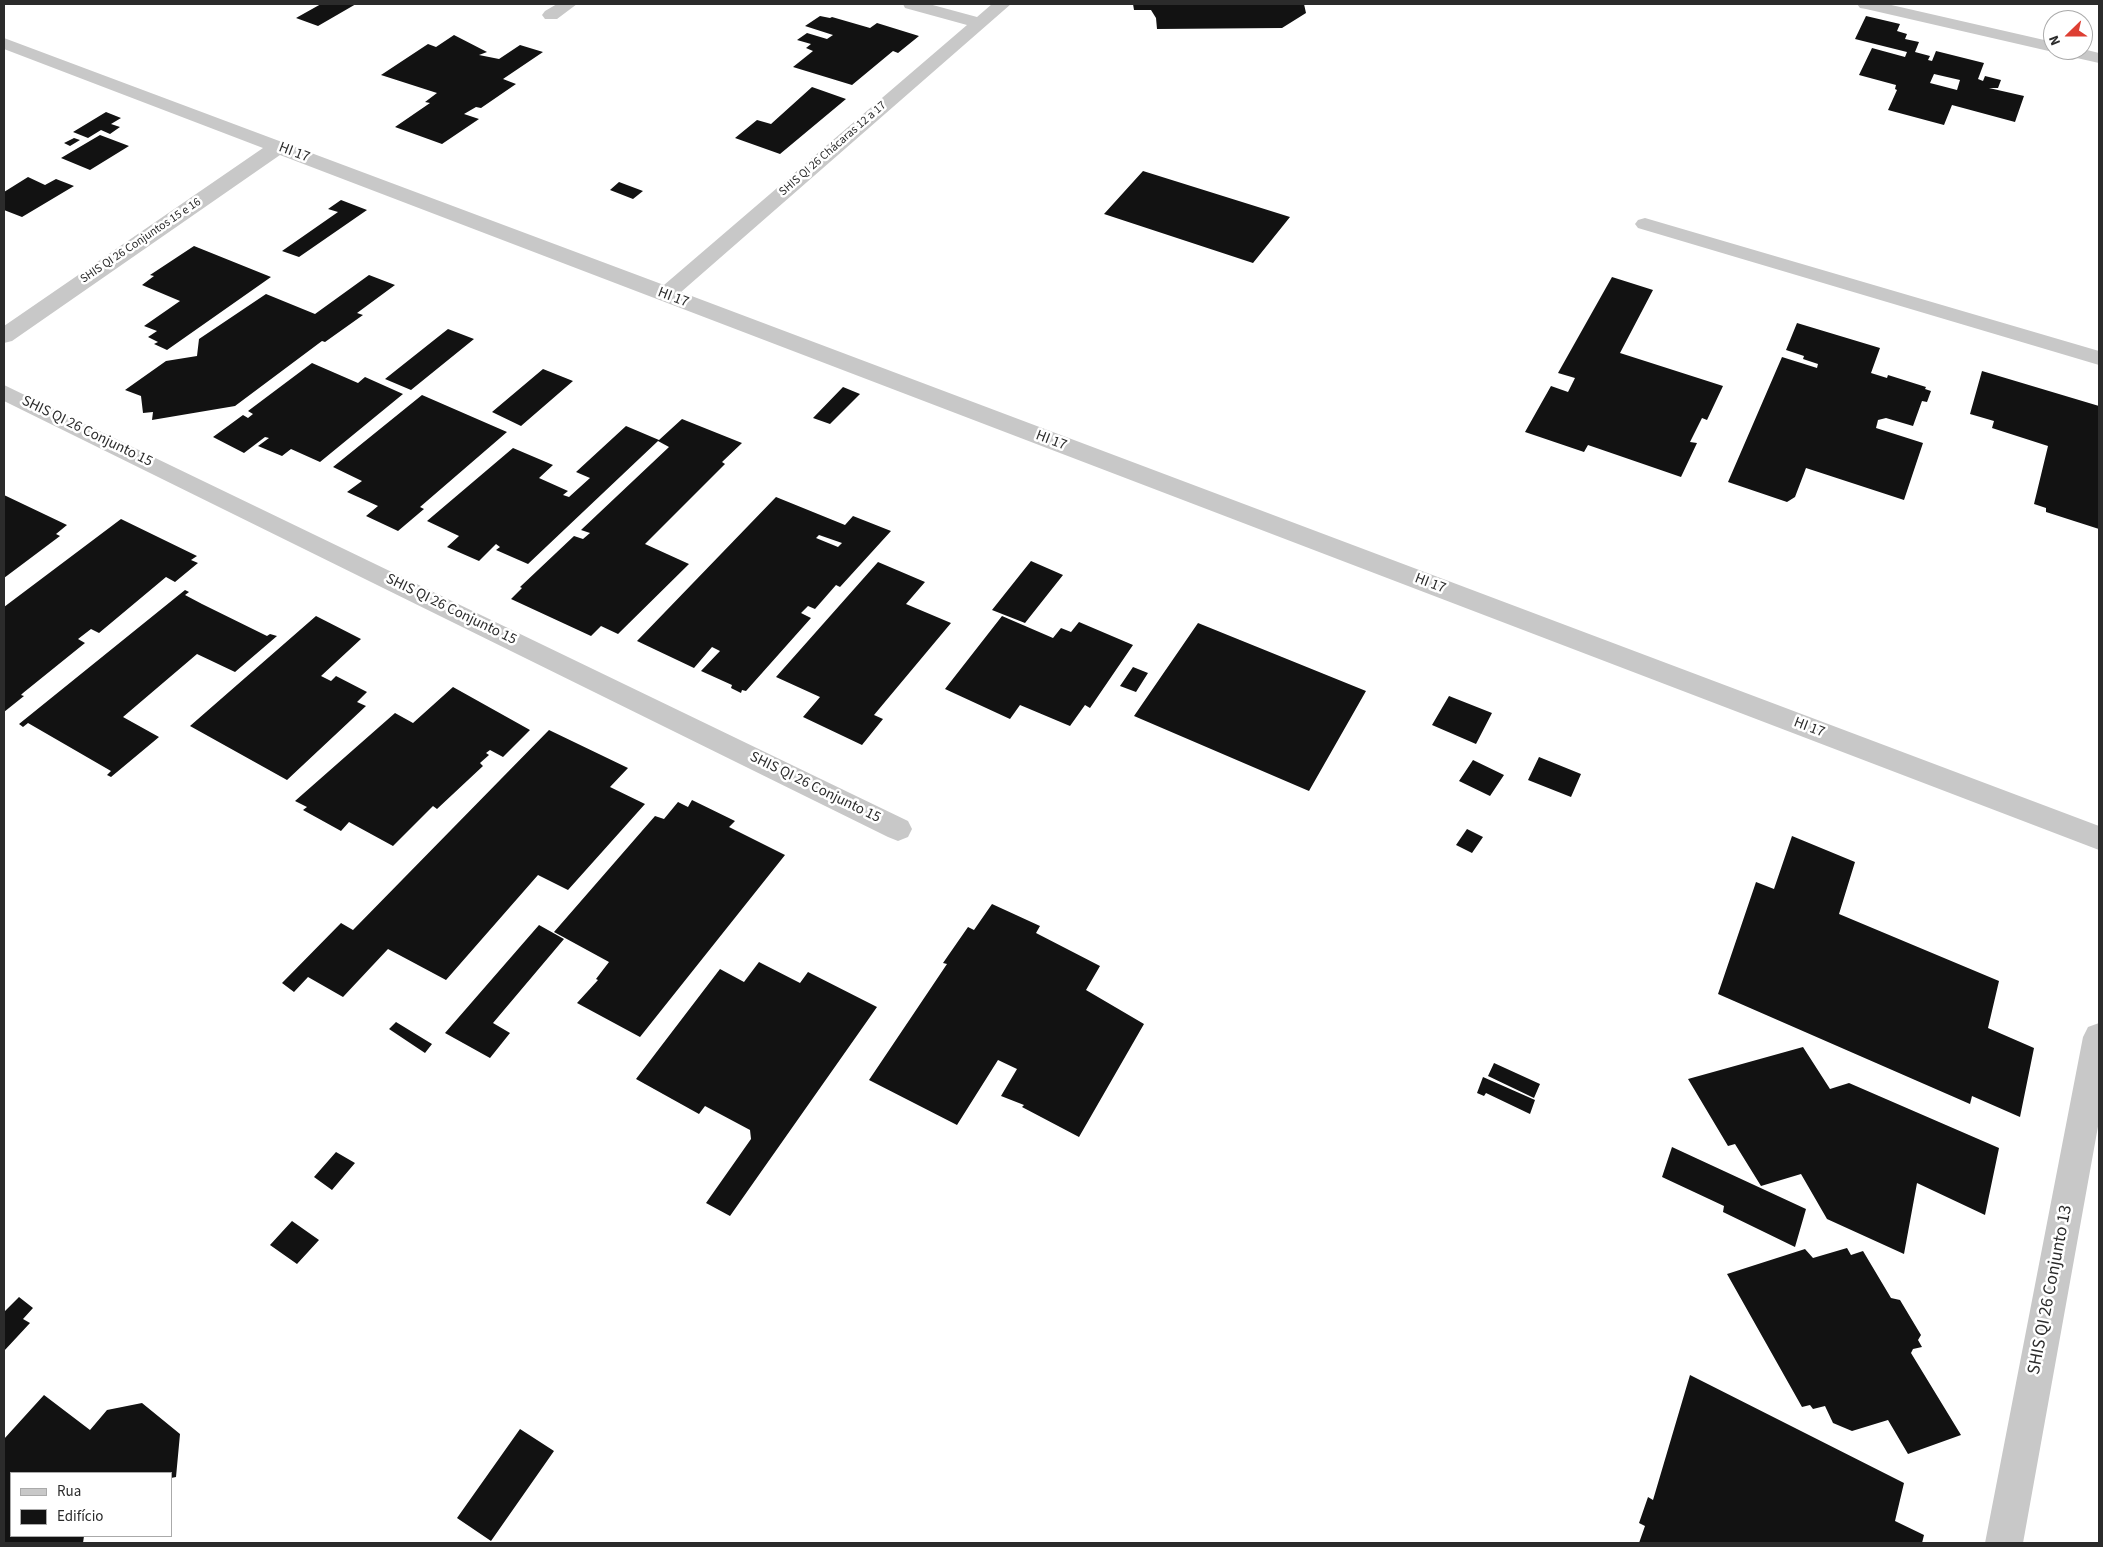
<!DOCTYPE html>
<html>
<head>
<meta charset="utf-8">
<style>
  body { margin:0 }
  #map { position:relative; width:2103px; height:1547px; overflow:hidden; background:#fff; font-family:"Source Sans 3",sans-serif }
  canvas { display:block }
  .frame { position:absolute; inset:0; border:5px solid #2b2b2b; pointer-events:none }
  .legend { position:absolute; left:10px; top:1472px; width:162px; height:65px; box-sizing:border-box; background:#fff; border:1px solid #aaa; margin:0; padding:6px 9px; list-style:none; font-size:15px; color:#2b2b2b }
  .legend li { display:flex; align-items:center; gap:10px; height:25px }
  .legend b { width:25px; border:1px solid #aaa }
  .north { position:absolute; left:2043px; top:10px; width:50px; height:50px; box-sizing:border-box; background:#fff; border:1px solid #aaa; border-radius:50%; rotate:248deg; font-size:14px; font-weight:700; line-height:20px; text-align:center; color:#2b2b2b }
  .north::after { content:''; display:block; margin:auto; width:18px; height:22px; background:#dd3f33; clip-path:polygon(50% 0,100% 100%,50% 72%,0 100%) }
</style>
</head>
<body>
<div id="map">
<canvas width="2103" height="1547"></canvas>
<div class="frame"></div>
<ul class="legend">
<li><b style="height:6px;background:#c8c8c8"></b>Rua</li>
<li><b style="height:14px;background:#121212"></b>Edifício</li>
</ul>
<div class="north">N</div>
</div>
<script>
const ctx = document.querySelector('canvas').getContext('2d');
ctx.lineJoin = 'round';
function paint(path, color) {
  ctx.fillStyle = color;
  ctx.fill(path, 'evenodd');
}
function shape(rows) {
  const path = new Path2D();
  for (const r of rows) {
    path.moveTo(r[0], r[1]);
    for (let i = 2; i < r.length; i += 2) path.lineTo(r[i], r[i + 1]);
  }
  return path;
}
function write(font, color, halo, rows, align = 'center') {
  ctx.font = font + ' "Source Sans 3",sans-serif';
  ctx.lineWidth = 5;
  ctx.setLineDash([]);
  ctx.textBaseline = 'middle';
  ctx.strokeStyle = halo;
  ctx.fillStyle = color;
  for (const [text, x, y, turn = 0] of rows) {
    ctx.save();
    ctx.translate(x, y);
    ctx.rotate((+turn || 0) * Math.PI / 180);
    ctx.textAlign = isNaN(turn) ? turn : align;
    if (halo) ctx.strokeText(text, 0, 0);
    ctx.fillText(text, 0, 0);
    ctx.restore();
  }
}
const building = shape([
  [321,4,356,4,318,26,296,18],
  [1133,4,1304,4,1306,13,1282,28,1157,29,1156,18,1151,10,1134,10],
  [820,16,830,18,832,17,870,28,877,23,919,36,898,53,893,51,852,85,793,67,813,51,806,48,811,44,797,40,807,33,827,39,833,35,805,26],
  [1866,16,1900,24,1897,31,1907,34,1905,39,1919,42,1915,52,1930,56,1928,60,1932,61,1936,51,1984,63,1978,79,1983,81,1985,76,2001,80,1998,88,1989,88,2024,96,2015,122,1952,105,1944,125,1888,110,1897,90,1895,89,1896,85,1859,75,1872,48,1905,57,1907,52,1855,39],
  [1934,74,1960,80,1957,90,1930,83],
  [454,35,487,52,479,55,499,59,520,45,543,52,503,79,516,84,481,108,476,107,464,114,479,119,442,144,395,127,430,103,425,102,437,93,381,75,428,44,436,47],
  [812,87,846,99,780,154,735,138,757,120,771,124],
  [106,112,121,118,111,124,120,127,110,134,101,130,88,138,73,132],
  [100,135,129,146,90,170,61,158],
  [74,138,80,140,70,146,64,143],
  [1143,171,1290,217,1253,263,1104,214],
  [28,177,45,185,56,179,74,186,22,217,4,210,4,192],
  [619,182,643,191,633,199,610,190],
  [341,200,367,210,299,257,282,251,338,212,328,209],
  [194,246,271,277,167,350,154,344,158,342,148,337,157,331,144,326,180,301,142,285,154,276,150,275],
  [369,275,395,285,357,313,363,315,325,342,322,341,235,406,152,420,153,412,143,413,141,396,125,390,166,361,197,356,199,339,266,294,315,314],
  [1612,277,1653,290,1620,353,1723,386,1707,420,1702,418,1690,442,1697,443,1681,477,1588,445,1584,452,1525,432,1551,386,1568,392,1575,378,1558,373],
  [1797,323,1880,348,1871,373,1887,378,1888,375,1926,387,1925,389,1931,391,1927,402,1922,401,1913,426,1886,418,1878,420,1876,428,1923,443,1904,500,1806,468,1795,497,1787,502,1728,482,1782,357,1817,368,1818,364,1803,359,1804,356,1786,350],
  [448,329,474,339,411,390,385,379],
  [312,363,358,383,365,377,403,394,320,462,291,449,282,456,258,446,269,438,265,437,244,453,213,437,243,415,248,418,253,414,248,411],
  [543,369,573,381,521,426,492,412],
  [1982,371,2099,406,2099,529,2046,512,2046,508,2034,504,2048,446,1992,428,1994,421,1970,414],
  [843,387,860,394,830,424,813,418],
  [422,395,507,432,420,507,424,509,398,531,366,516,378,506,347,492,362,481,333,467],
  [682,419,742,443,722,462,725,464,645,544,689,564,618,634,601,626,591,636,511,599,522,588,520,587,574,536,583,539,590,533,581,530,669,447,658,441,528,564,496,550,500,547,496,544,479,561,447,547,459,536,427,521,513,448,553,465,539,478,568,491,563,495,569,497,590,478,576,472,626,426,659,440],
  [4,495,67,525,56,534,60,536,4,578],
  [776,497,845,525,853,516,891,531,840,587,836,585,815,609,808,606,801,613,811,618,746,691,742,690,741,693,731,688,732,685,701,671,720,651,712,647,694,668,637,641],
  [819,535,842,543,838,547,816,538],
  [121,519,197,556,191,560,198,563,175,582,166,577,99,633,91,629,78,639,85,643,23,693,21,695,24,696,4,712,4,607],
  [1031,561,1063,575,1025,623,992,610],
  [878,562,925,582,906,604,951,623,874,715,883,719,862,745,803,717,820,697,776,677],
  [185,590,189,592,185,595,202,604,267,636,270,634,277,636,235,672,197,654,123,717,159,737,111,777,107,775,111,771,28,723,23,727,19,724],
  [316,616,361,639,321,676,331,681,336,676,367,692,357,702,366,706,287,780,190,726],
  [1002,616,1053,638,1061,628,1071,632,1079,622,1133,645,1090,708,1085,705,1070,726,1020,705,1010,719,945,689],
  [1198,623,1366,691,1309,791,1134,716],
  [1133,667,1148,673,1136,692,1120,686],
  [453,687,530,730,503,757,490,750,486,753,489,755,480,763,483,766,437,809,433,806,393,846,349,822,341,831,303,810,307,807,295,801,395,713,413,723],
  [1449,696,1492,713,1476,744,1432,725],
  [549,730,628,768,610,787,645,804,568,890,538,875,446,980,388,949,343,997,308,977,294,992,282,983,341,923,353,930],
  [1539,757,1581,774,1571,797,1528,780],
  [1473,760,1504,775,1490,796,1459,781],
  [692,800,735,821,729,827,785,855,640,1037,577,1003,598,980,596,979,609,962,554,932,655,816,664,819,678,802,688,807],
  [1467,829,1483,837,1472,853,1456,845],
  [1792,836,1855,862,1839,914,1999,981,1988,1028,2034,1048,2020,1117,1972,1096,1970,1104,1718,994,1756,882,1774,889],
  [992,904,1040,926,1036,933,1100,966,1086,990,1144,1024,1079,1137,1022,1107,1024,1105,1001,1096,1017,1069,998,1060,957,1125,869,1080,947,964,943,963,968,927,974,930],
  [539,925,564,939,493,1023,510,1033,490,1058,445,1033],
  [759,962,800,983,808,972,877,1007,730,1216,706,1203,751,1139,750,1130,705,1106,699,1114,636,1079,720,969,744,982],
  [396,1022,432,1044,425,1053,389,1029],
  [1803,1047,1830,1089,1849,1083,1999,1148,1985,1215,1917,1183,1904,1254,1827,1219,1801,1174,1761,1186,1735,1144,1728,1146,1688,1079],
  [1494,1063,1540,1084,1534,1098,1488,1076],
  [1483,1077,1535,1100,1530,1114,1486,1093,1484,1096,1477,1093],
  [1672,1147,1806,1209,1795,1247,1723,1212,1724,1206,1662,1177],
  [336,1152,355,1163,332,1190,314,1177],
  [292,1221,319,1240,297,1264,270,1245],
  [1847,1248,1851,1255,1863,1251,1891,1298,1900,1300,1921,1335,1918,1340,1922,1347,1913,1349,1911,1353,1961,1435,1908,1454,1888,1420,1852,1431,1833,1423,1825,1406,1813,1409,1810,1405,1802,1407,1727,1274,1805,1249,1813,1258],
  [19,1297,33,1308,23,1319,30,1323,4,1351,4,1312],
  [1690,1375,1904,1483,1895,1521,1924,1535,1922,1543,1639,1543,1645,1526,1639,1523,1648,1497,1653,1500],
  [44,1395,90,1430,107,1410,142,1403,180,1434,176,1477,171,1478,171,1473,11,1473,11,1536,84,1536,83,1543,4,1543,4,1439],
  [520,1429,554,1451,491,1541,457,1518]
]);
const street = shape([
  [557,4,577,4,557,19,545,19,542,15,545,11,557,4],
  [903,4,929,4,977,17,992,4,1011,4,681,292,2099,826,2099,850,280,155,12,341,4,343,4,326,263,148,4,49,4,38,664,285,967,25,905,8,903,4],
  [1857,4,1887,4,2053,42,2053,50,2083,49,2099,53,2099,63,2059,54,2057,51,2053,52,1866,9,1860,8,1857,4],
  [1645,218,2099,351,2099,365,1638,228,1635,224,1638,220,1645,218],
  [4,385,908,821,912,829,908,837,898,841,888,837,4,401,4,385],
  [2099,1023,2099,1121,2023,1543,1985,1543,2083,1037,2088,1027,2099,1023]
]);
const farStreetnames = [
  ["SHIS QI 26 Chácaras 12 a 17",833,149,-41],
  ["SHIS QI 26 Conjuntos 15 e 16",141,241,-34]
];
const streetNames = [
  ["HI 17",294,153,21],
  ["HI 17",673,298,21],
  ["SHIS QI 26 Conjunto 15",87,432,26],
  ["HI 17",1051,441,21],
  ["HI 17",1430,584,21],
  ["SHIS QI 26 Conjunto 15",451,610,26],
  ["HI 17",1809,728,21],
  ["SHIS QI 26 Conjunto 15",815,788,26]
];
const nearStreetnames = [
  ["SHIS QI 26 Conjunto 13",2051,1290,-79]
];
paint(building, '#121212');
paint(street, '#c8c8c8');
write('12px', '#2b2b2b', '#fff', farStreetnames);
write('15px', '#2b2b2b', '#fff', streetNames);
write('18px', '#2b2b2b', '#fff', nearStreetnames);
</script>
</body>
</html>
